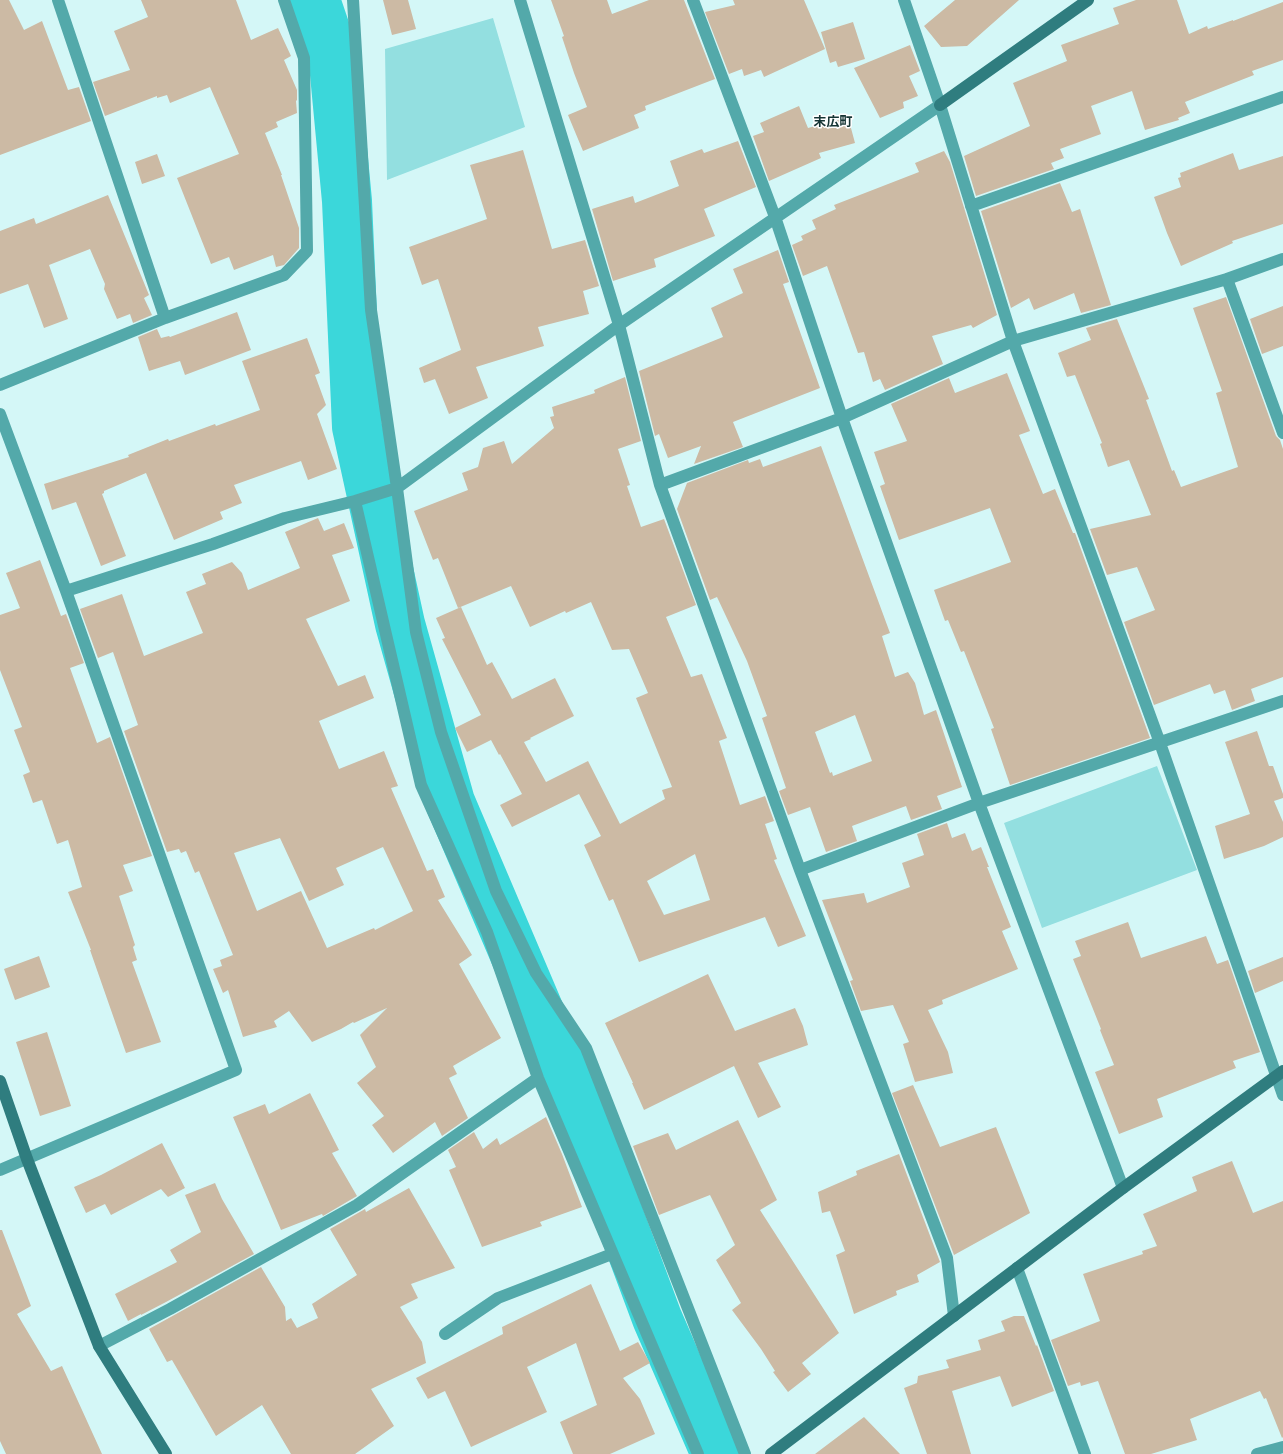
<!DOCTYPE html>
<html>
<head>
<meta charset="utf-8">
<style>
  body { margin:0 }
  canvas { display:block; background:#d4f7f7 }
</style>
</head>
<body>
<canvas width="1283" height="1454"></canvas>
<script>
const ctx = document.querySelector('canvas').getContext('2d');
ctx.lineJoin = 'round';
function paint(path, color) {
  ctx.fillStyle = color;
  ctx.fill(path, 'evenodd');
}
function shape(rows) {
  const path = new Path2D();
  for (const r of rows) {
    path.moveTo(r[0], r[1]);
    for (let i = 2; i < r.length; i += 2) path.lineTo(r[i], r[i + 1]);
  }
  return path;
}
function stroke(path, color, width, dash) {
  ctx.strokeStyle = color;
  ctx.lineWidth = width;
  ctx.lineCap = dash ? 'butt' : 'round';
  ctx.setLineDash(dash || []);
  ctx.stroke(path);
}
function write(font, color, halo, rows, align = 'center') {
  ctx.font = font + ' "Roboto Condensed","Noto Sans JP",sans-serif';
  ctx.lineWidth = 3;
  ctx.setLineDash([]);
  ctx.textBaseline = 'middle';
  ctx.strokeStyle = halo;
  ctx.fillStyle = color;
  for (const [text, x, y, turn = 0] of rows) {
    ctx.save();
    ctx.translate(x, y);
    ctx.rotate((+turn || 0) * Math.PI / 180);
    ctx.textAlign = isNaN(turn) ? turn : align;
    if (halo) ctx.strokeText(text, 0, 0);
    ctx.fillText(text, 0, 0);
    ctx.restore();
  }
}
const green = shape([
  [493,18,525,127,387,180,385,49],
  [1157,766,1197,870,1042,928,1004,823]
]);
const river = shape([
  [315,0,333,53,347,201,357,427,400,624,450,802,570,1084,657,1318,716,1454]
]);
const building = shape([
  [0,0,9,0,24,30,42,21,68,90,79,87,91,121,0,155],
  [141,0,236,0,251,40,278,28,291,56,284,60,297,90,297,100,296,101,297,113,276,122,278,127,265,133,282,175,281,175,299,228,299,248,284,265,276,267,273,255,234,270,229,257,211,264,177,178,239,154,210,87,170,103,167,95,157,98,157,96,105,116,93,82,130,70,114,31,148,17],
  [383,0,408,0,416,29,392,35],
  [551,0,607,0,612,14,649,0,684,0,715,79,645,106,646,110,634,115,639,128,583,151,568,115,587,107,574,73,562,37,564,36],
  [733,0,804,0,825,49,764,77,761,70,744,76,742,69,729,74,705,12,735,5],
  [955,0,1019,0,967,46,941,47,924,26],
  [1136,0,1177,0,1189,34,1207,26,1208,29,1233,20,1233,21,1283,2,1283,60,1252,71,1254,75,1185,102,1190,113,1178,118,1179,120,1145,130,1132,91,1091,106,1101,134,1060,149,1064,158,1051,163,1054,169,976,196,964,156,1030,126,1013,83,1067,61,1061,45,1119,24,1113,8],
  [853,22,865,59,838,67,836,61,830,63,821,32],
  [910,45,920,71,909,76,918,96,903,102,904,108,880,118,854,68],
  [799,106,808,128,848,117,855,143,819,153,821,158,769,181,753,136,764,132,760,123],
  [738,141,756,187,704,209,715,236,654,259,656,267,613,281,592,209,633,196,635,203,679,186,670,161,702,149,704,153],
  [523,150,552,249,585,240,599,286,583,291,589,314,538,327,544,346,476,367,488,398,449,414,435,379,424,383,419,368,461,350,438,279,422,285,409,247,487,219,470,165],
  [944,151,950,162,997,315,973,328,971,325,932,336,943,364,885,390,880,379,873,382,864,352,858,353,827,266,803,276,792,245,803,240,801,236,816,229,812,220,836,209,834,205,919,172,915,163],
  [1233,153,1239,170,1283,156,1283,224,1232,241,1233,243,1181,266,1167,233,1154,197,1181,187,1178,178,1181,177,1180,173],
  [157,154,165,176,142,184,135,162],
  [1060,183,1072,212,1080,209,1111,305,1081,313,1074,293,1034,310,1029,298,1011,308,981,211],
  [108,195,149,295,144,298,152,315,133,323,130,314,117,319,104,289,105,284,90,249,49,265,68,319,44,328,28,284,0,294,0,231,34,218,36,224],
  [778,250,789,282,783,284,820,388,733,422,743,447,694,464,701,446,668,458,659,434,655,436,639,371,723,337,711,308,743,293,733,269],
  [1226,297,1276,436,1280,440,1283,449,1283,677,1251,689,1255,701,1232,710,1225,690,1214,694,1210,684,1154,705,1124,622,1155,610,1137,567,1107,575,1090,529,1151,515,1129,460,1108,467,1100,444,1102,443,1075,375,1067,377,1058,353,1091,340,1086,328,1117,319,1149,399,1146,400,1172,471,1174,470,1181,487,1238,467,1216,393,1222,391,1193,308],
  [1283,306,1283,346,1262,354,1250,319],
  [237,312,251,350,185,375,180,361,149,371,138,337,157,329,161,338,169,336,170,337],
  [307,338,320,373,315,375,326,405,317,414,337,469,308,480,301,461,234,485,242,503,220,512,223,519,174,540,146,473,104,491,104,493,102,494,126,556,101,566,76,502,52,510,44,484,129,457,128,455,168,439,169,441,215,424,216,426,260,410,242,361],
  [1007,373,1030,431,1019,435,1043,494,1055,489,1073,533,1075,533,1150,738,1010,785,991,729,994,728,964,651,961,652,948,620,945,621,934,590,1011,562,990,508,899,540,880,486,885,484,874,452,907,441,891,404,949,378,955,393],
  [625,377,641,441,618,449,630,485,627,486,641,527,664,519,696,605,666,617,691,677,702,674,727,738,719,741,740,805,765,796,774,821,765,824,777,859,774,860,806,936,778,947,765,917,639,962,613,899,609,901,584,845,601,836,579,794,512,827,500,805,522,794,500,754,499,755,491,740,467,752,455,728,481,715,442,639,445,638,436,618,461,607,487,665,492,662,512,699,555,678,574,716,530,738,531,739,524,742,546,782,588,761,620,824,665,799,662,790,672,787,636,698,648,693,629,649,612,650,591,602,566,613,565,611,530,627,511,586,458,608,438,558,433,560,414,511,468,490,462,473,478,467,483,448,504,441,512,464,554,428,550,417,554,416,552,407,595,393,594,390],
  [695,854,710,900,664,915,647,881],
  [821,446,890,633,882,636,895,677,908,672,915,683,924,715,936,710,962,787,937,796,942,809,911,820,906,806,852,826,857,841,826,852,810,807,788,815,779,791,786,788,762,718,767,716,747,661,717,597,710,600,677,509,687,483,748,460,749,463,760,459,763,467],
  [855,715,872,761,833,776,832,772,830,773,815,732],
  [318,518,324,531,344,523,354,548,332,555,350,601,306,619,338,686,365,675,374,698,319,721,339,769,384,751,398,786,391,788,427,871,433,869,445,897,438,900,472,955,459,964,501,1038,453,1066,457,1074,449,1078,468,1118,442,1136,435,1122,393,1153,372,1125,384,1116,357,1083,376,1067,360,1035,387,1008,354,1023,353,1022,341,1029,312,1042,289,1011,274,1021,277,1027,243,1037,228,990,223,993,213,969,222,966,220,960,233,955,199,871,195,873,186,851,181,853,179,849,167,852,124,731,138,725,113,652,98,658,80,609,122,594,144,656,203,633,186,592,206,584,202,574,232,562,242,573,248,590,300,568,285,532],
  [280,838,309,901,344,885,336,868,383,847,413,911,375,930,374,928,327,948,301,891,257,911,234,853],
  [40,560,61,616,66,614,84,663,70,668,97,743,110,737,152,856,123,865,133,891,119,896,135,945,133,947,137,960,132,962,161,1042,126,1053,90,950,91,950,68,892,82,887,68,840,57,844,42,800,33,803,23,775,30,772,14,730,22,727,0,670,0,615,20,608,6,573],
  [1257,731,1269,766,1273,766,1283,794,1283,798,1274,801,1283,822,1283,837,1264,846,1224,859,1215,826,1250,814,1225,742],
  [947,823,952,838,965,833,972,851,981,847,989,867,987,867,1011,927,1002,931,1018,969,942,1000,943,1004,928,1010,948,1052,953,1073,915,1082,903,1044,909,1042,893,1005,861,1011,850,981,853,980,822,900,864,893,867,903,910,887,902,863,924,855,917,834],
  [1128,922,1141,958,1206,936,1217,964,1228,960,1260,1052,1233,1061,1236,1068,1157,1099,1163,1117,1119,1134,1095,1072,1114,1065,1100,1030,1101,1029,1073,959,1081,956,1075,941],
  [39,956,50,987,15,1000,4,969],
  [1283,957,1283,981,1255,993,1248,971],
  [708,974,735,1031,795,1008,803,1026,808,1045,758,1063,781,1107,758,1118,734,1066,644,1110,632,1083,633,1083,605,1023],
  [47,1032,71,1106,40,1116,16,1042],
  [913,1085,940,1147,996,1127,1030,1213,954,1255,892,1093],
  [310,1093,339,1150,332,1153,357,1196,323,1216,322,1214,281,1230,233,1117,265,1104,269,1114],
  [546,1117,562,1154,582,1207,540,1222,542,1226,482,1247,449,1170,456,1167,448,1150,474,1132,483,1149,497,1138,500,1145],
  [738,1120,777,1200,760,1210,839,1333,802,1363,811,1374,788,1392,773,1372,775,1371,761,1349,732,1310,741,1303,716,1260,735,1245,710,1195,659,1215,633,1146,668,1133,676,1150],
  [162,1143,185,1188,168,1197,161,1189,111,1215,105,1204,86,1213,74,1187,101,1175],
  [899,1154,940,1262,917,1275,919,1282,896,1291,897,1295,854,1314,836,1255,845,1251,830,1211,822,1213,818,1192,857,1175,856,1171],
  [1232,1161,1253,1213,1283,1201,1283,1437,1282,1438,1266,1398,1264,1399,1260,1391,1190,1419,1197,1440,1151,1454,1125,1454,1098,1381,1081,1386,1080,1382,1068,1386,1051,1340,1100,1321,1083,1274,1143,1254,1142,1251,1157,1246,1143,1214,1197,1191,1192,1177],
  [215,1183,222,1199,254,1254,166,1302,141,1315,141,1314,128,1321,115,1294,177,1262,170,1250,201,1232,185,1195],
  [409,1188,455,1268,411,1284,418,1298,400,1307,422,1342,426,1363,371,1389,394,1426,355,1454,291,1454,262,1405,216,1436,172,1360,167,1362,149,1329,261,1267,285,1307,286,1321,291,1318,297,1328,318,1318,312,1304,357,1275,330,1229,365,1209,366,1212],
  [0,1230,2,1230,31,1306,17,1314,51,1371,62,1366,102,1454,6,1454,0,1441],
  [591,1284,620,1351,638,1342,650,1363,623,1378,640,1399,655,1434,610,1454,573,1454,560,1422,597,1405,576,1343,527,1367,547,1412,471,1447,445,1391,428,1399,416,1378,503,1334,502,1327],
  [1014,1316,1024,1316,1036,1346,1037,1345,1054,1391,1012,1407,1000,1376,952,1391,971,1454,927,1454,904,1388,917,1383,918,1376,949,1368,946,1360,981,1350,978,1340,1005,1331,1001,1321],
  [864,1417,900,1454,815,1454]
]);
const street = shape([
  [58,0,165,318],
  [353,0,371,310,397,488,416,632,441,732,496,891,536,973,586,1048,745,1454],
  [520,0,619,325,660,485,800,870,947,1258,954,1316],
  [693,0,775,217,842,418,979,803,1123,1188],
  [904,0,940,105,1013,341,1160,743,1283,1095],
  [971,206,1283,97],
  [1227,279,1283,433],
  [0,385,165,318,284,275,307,251,304,58,284,0],
  [0,414,66,591,236,1070,0,1170],
  [660,485,842,418,1013,341,1227,279,1283,259],
  [355,501,421,785,487,932,538,1078,698,1454],
  [66,591,213,544,285,518,355,501,397,488,619,325,940,105],
  [800,870,979,803,1283,701],
  [1017,1268,1085,1454],
  [445,1334,498,1298,612,1254],
  [99,1346,170,1309,357,1205,538,1078],
  [1257,1454,1283,1447]
]);
const secondary = shape([
  [940,105,1088,0],
  [0,1081,27,1159,99,1346,166,1454],
  [771,1454,1123,1188,1283,1071]
]);
const neighbourhoodNames = [
  ["末広町",833,123]
];
paint(green, '#93dfe0');
stroke(river, '#3bd7da', 50);
paint(building, '#ccbaa4');
stroke(street, '#53a9aa', 12);
stroke(secondary, '#2f7d7f', 12);
write('bold 13px', '#163535', '#fff', neighbourhoodNames);
</script>
</body>
</html>
